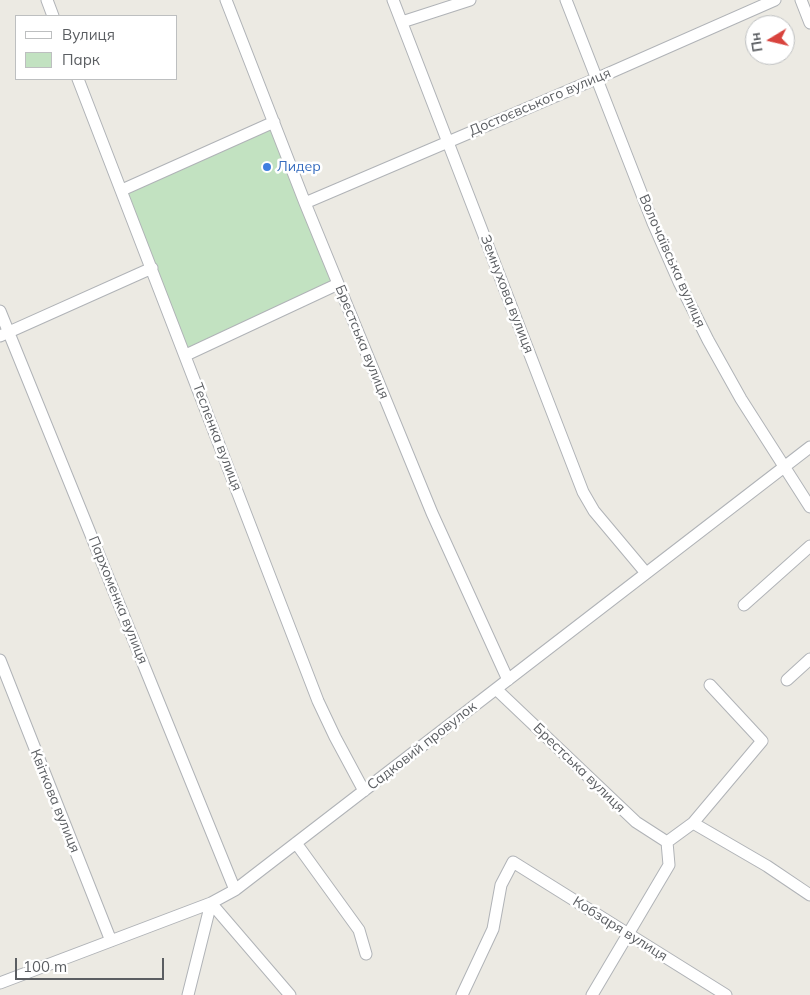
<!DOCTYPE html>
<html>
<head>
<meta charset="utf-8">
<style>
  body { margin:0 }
  #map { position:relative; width:810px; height:995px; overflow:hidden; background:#eceae3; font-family:Mulish,sans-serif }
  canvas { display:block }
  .legend { position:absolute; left:15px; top:15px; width:162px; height:65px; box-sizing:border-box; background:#fff; border:1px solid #bdbfc0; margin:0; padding:6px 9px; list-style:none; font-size:15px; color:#5b5e62 }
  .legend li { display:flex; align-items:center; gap:10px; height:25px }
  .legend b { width:25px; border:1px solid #bdbfc0 }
  .north { position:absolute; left:745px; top:15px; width:50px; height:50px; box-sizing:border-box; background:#fff; border:1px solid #bdbfc0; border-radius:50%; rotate:261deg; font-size:14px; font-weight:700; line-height:20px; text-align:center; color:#5b5e62 }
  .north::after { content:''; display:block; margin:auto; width:18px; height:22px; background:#d8433d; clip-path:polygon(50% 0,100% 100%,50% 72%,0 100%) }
  .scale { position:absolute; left:15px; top:958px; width:149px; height:22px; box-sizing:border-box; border:2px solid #5b5e62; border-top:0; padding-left:6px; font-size:15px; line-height:18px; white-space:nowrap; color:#5b5e62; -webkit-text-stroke:4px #fff; paint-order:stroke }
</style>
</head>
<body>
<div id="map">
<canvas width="810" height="995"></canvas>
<ul class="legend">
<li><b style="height:6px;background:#fff"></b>Вулиця</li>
<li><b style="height:14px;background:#c2e2c1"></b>Парк</li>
</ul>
<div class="north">Пн</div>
<div class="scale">100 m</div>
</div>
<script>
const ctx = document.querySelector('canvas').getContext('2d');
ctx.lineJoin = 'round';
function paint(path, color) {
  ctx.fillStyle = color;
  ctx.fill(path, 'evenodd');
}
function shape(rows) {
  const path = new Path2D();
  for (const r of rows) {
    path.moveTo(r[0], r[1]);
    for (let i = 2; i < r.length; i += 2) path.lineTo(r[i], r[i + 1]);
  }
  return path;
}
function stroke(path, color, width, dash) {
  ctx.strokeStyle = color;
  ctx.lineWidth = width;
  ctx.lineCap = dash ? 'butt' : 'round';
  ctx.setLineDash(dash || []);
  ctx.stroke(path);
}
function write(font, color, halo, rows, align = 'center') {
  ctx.font = font + ' Mulish,sans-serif';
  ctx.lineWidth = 5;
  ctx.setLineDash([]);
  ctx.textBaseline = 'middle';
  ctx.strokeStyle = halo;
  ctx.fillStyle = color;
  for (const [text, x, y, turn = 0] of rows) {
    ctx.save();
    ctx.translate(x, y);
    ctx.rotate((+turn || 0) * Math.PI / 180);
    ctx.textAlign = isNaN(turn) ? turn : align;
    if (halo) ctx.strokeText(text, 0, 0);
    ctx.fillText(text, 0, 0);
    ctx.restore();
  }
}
const green = shape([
  [273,125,336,283,187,352,124,191]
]);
const minor = shape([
  [47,0,53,16],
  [226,0,305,203,432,513,508,680],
  [393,0,583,492,594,511,646,573],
  [566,0,653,223,679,282,708,340,741,399,810,507],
  [801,0,810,23],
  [402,22,470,0],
  [78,79,318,701,335,737,364,791],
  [122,190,274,122],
  [305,203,598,78,775,0],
  [0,311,235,890],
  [0,336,152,268],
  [186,355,338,284],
  [744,605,810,546],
  [0,660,111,941],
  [787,680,810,659],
  [496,689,636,822,667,842],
  [693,823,767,866,810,895],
  [667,842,693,823,762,741,710,685],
  [296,843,359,930,366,954],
  [211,903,290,995],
  [0,983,211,903,235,890,810,447],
  [188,995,211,903],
  [462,995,493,929,501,885,513,862,726,995],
  [592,995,669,865,667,842]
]);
const markers = [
  [267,167,5,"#3f7fe0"]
];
const streetNames = [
  ["Достоєвського вулиця",540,102,-23],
  ["Волочаївська вулиця",672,261,66],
  ["Земнухова вулиця",507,294,69],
  ["Брестська вулиця",362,342,68],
  ["Тесленка вулиця",217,437,69],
  ["Пархоменка вулиця",118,600,68],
  ["Садковий провулок",422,746,-38],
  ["Брестська вулиця",579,768,44],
  ["Квіткова вулиця",55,801,68],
  ["Кобзаря вулиця",620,929,32]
];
const shopNames = [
  ["Лидер",277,167]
];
paint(green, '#c2e2c1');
stroke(minor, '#b0b3b7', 13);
stroke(minor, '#fff', 11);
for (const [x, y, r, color] of markers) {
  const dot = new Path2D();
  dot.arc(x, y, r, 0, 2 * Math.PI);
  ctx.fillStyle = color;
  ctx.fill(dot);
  stroke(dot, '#fff', 2);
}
write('14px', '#5b5e62', '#fff', streetNames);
write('14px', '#366cbe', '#fff', shopNames, 'left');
</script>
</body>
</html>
